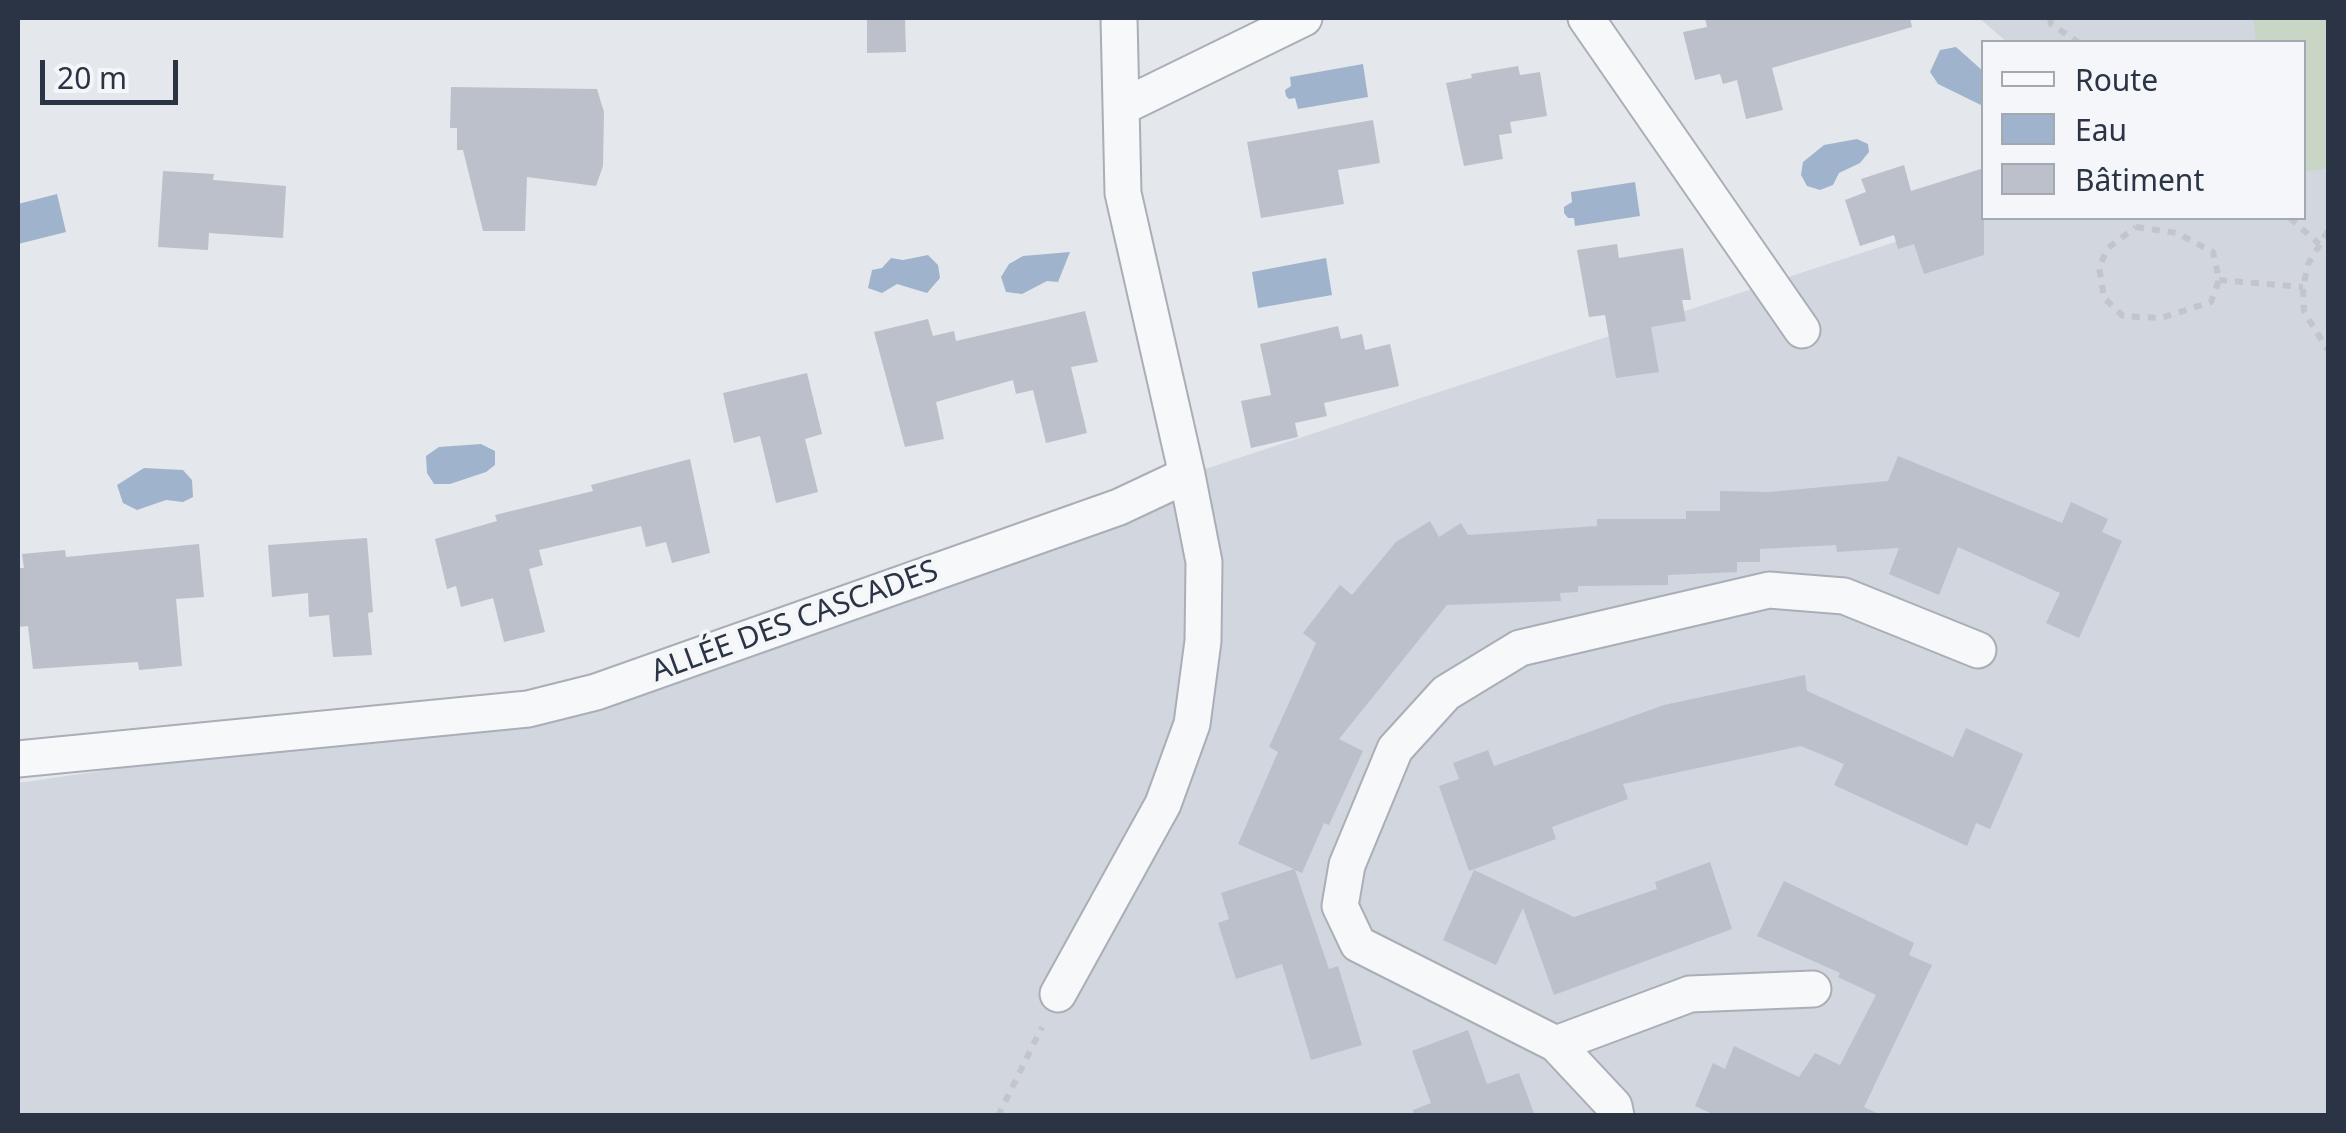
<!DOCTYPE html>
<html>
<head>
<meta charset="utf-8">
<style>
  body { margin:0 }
  #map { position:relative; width:2346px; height:1133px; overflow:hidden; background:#e4e7ec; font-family:"Noto Sans",sans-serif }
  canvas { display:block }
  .frame { position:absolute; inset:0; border:20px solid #2b3445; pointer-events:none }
  .legend { position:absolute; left:1981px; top:40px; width:325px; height:180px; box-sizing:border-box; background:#f4f6f9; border:2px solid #a4a8b1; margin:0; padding:12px 18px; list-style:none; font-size:30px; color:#2b3445 }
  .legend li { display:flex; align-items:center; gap:20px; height:50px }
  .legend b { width:50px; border:2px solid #a4a8b1 }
  .scale { position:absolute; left:40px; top:60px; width:138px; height:45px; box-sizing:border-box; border:5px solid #2b3445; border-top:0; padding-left:12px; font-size:30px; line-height:35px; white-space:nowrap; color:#2b3445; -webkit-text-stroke:8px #f4f6f9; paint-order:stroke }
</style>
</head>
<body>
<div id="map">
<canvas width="2346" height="1133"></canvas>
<div class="frame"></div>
<ul class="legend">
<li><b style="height:12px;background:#f7f8fa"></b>Route</li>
<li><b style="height:28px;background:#9fb4cc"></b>Eau</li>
<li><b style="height:28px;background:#bbc0ca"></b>Bâtiment</li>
</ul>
<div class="scale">20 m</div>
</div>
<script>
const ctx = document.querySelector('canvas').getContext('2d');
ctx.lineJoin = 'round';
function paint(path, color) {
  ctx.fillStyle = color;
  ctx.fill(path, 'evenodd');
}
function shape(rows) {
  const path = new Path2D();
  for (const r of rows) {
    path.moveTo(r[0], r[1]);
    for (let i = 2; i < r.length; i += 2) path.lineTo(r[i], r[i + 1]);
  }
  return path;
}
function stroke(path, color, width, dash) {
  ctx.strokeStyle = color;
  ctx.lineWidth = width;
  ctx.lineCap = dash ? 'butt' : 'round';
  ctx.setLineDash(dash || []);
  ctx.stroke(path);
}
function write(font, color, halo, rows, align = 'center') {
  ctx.font = font + ' "Noto Sans",sans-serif';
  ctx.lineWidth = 8;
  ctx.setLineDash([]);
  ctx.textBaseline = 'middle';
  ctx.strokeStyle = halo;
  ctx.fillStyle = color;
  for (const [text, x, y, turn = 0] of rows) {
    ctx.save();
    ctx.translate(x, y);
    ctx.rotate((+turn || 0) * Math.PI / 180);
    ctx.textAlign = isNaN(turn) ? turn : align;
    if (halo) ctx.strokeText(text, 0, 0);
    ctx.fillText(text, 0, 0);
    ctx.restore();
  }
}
const built = shape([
  [1979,18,2328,18,2328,1115,18,1115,18,783,528,709,1187,475,1983,213,1984,218,2304,218,2304,42,2007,42]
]);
const green = shape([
  [2253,18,2328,18,2328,168,2304,172,2304,42,2256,42]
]);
const water = shape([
  [1956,47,1983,71,1983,106,1938,84,1930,72,1940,50],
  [1363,64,1368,97,1298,109,1295,98,1289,99,1286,96,1285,90,1291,86,1290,77],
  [1857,139,1868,144,1869,152,1860,163,1839,173,1833,185,1820,190,1807,186,1801,175,1803,162,1824,145],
  [1635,182,1640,216,1575,226,1574,218,1568,218,1564,213,1564,207,1572,202,1571,192],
  [57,194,66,232,18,244,18,204],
  [1070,252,1058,282,1047,281,1022,294,1006,292,1001,277,1009,264,1023,256],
  [928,255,938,265,940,278,927,293,897,284,882,293,868,288,872,270,882,268,891,258,903,260],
  [1326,258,1332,295,1258,308,1252,272],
  [481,444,495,451,495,465,486,472,450,484,434,484,427,473,426,456,439,447],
  [144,468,183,470,192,480,193,497,183,502,166,500,137,510,123,503,117,485]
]);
const building = shape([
  [867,18,905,18,906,52,867,53],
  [1705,18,1910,18,1912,27,1772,68,1783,110,1746,119,1737,80,1723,84,1720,74,1695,80,1683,32,1707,27],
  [1518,66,1520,75,1540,72,1547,116,1510,122,1512,133,1499,135,1503,159,1464,166,1446,83,1472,78,1471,74],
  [451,87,597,89,604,112,603,166,596,186,527,177,525,231,483,231,463,150,457,150,457,128,450,128],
  [1373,120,1380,163,1338,170,1344,204,1261,218,1247,142],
  [1904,165,1911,191,1984,168,1984,255,1924,274,1914,244,1898,249,1894,235,1860,246,1845,200,1866,192,1861,179],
  [163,171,214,174,213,180,286,186,283,238,209,233,208,250,158,247],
  [1617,244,1619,258,1683,248,1691,300,1682,300,1686,321,1651,327,1659,372,1616,378,1605,315,1589,317,1577,250],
  [1085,311,1098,362,1071,367,1087,433,1046,443,1033,390,1016,394,1013,380,936,402,944,439,905,447,874,332,928,319,933,336,954,331,956,341],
  [1338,326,1341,339,1362,334,1365,350,1390,344,1399,386,1324,403,1327,416,1295,423,1298,437,1251,448,1241,401,1271,395,1260,344],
  [807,373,822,434,805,439,818,492,776,503,760,436,734,443,723,393],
  [1898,456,2062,523,2071,502,2108,519,2102,532,2122,541,2079,638,2046,623,2060,593,1958,547,1939,595,1889,574,1899,548,1837,552,1836,545,1760,549,1760,562,1737,562,1737,572,1668,575,1668,585,1578,586,1578,592,1560,593,1561,601,1447,605,1339,739,1363,751,1329,825,1324,823,1302,873,1295,870,1329,969,1338,966,1362,1045,1311,1060,1282,964,1236,979,1218,923,1229,919,1221,893,1294,869,1238,844,1278,752,1269,747,1316,643,1303,633,1340,585,1352,595,1396,542,1430,521,1439,537,1461,523,1468,535,1597,526,1597,519,1686,519,1686,511,1720,511,1720,491,1769,492,1888,481],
  [690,459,710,553,672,563,666,542,646,547,641,526,539,550,543,565,529,569,545,632,504,642,493,598,461,607,456,586,447,589,435,539,497,521,495,515,593,491,591,485],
  [367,538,373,612,368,613,372,655,333,657,329,615,309,617,308,593,272,597,268,545],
  [199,544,204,597,176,599,182,666,139,670,138,662,33,669,28,626,18,627,18,568,24,568,22,554,65,550,66,557],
  [1805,675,1807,691,1953,757,1966,728,2023,754,1990,829,1976,823,1967,846,1834,785,1844,764,1801,746,1623,784,1628,799,1552,827,1556,839,1469,871,1439,786,1459,779,1453,763,1488,750,1494,766,1664,705],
  [1710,862,1732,929,1554,995,1523,908,1496,965,1443,940,1474,870,1574,917,1657,889,1655,882],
  [1784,881,1914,943,1909,955,1932,965,1864,1107,1883,1116,1717,1116,1695,1106,1713,1063,1725,1069,1734,1046,1799,1077,1815,1053,1840,1065,1876,995,1838,977,1840,973,1757,936],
  [1468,1030,1487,1084,1519,1073,1535,1116,1414,1116,1413,1110,1431,1103,1412,1051]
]);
const path = shape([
  [2050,18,2051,24,2078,42],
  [2290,218,2319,244],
  [2136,227,2177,233,2213,252,2219,280,2211,302,2161,318,2123,316,2104,298,2099,267,2108,248,2136,227],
  [2328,231,2308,264,2303,287,2304,312,2328,350],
  [2219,280,2303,287],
  [998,1116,1042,1027]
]);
const street = shape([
  [1586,18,1802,330],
  [1124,106,1304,18],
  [18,759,528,709,596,692,1119,507,1187,475,1123,193,1119,18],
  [1058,994,1163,804,1192,724,1203,641,1204,562,1187,475],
  [1556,1044,1690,994,1813,989],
  [1616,1116,1614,1106,1556,1044,1358,944,1340,906,1347,865,1395,749,1446,693,1520,648,1769,590,1844,596,1978,650]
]);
const streetNames = [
  ["ALLÉE DES CASCADES",795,622,-20]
];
paint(built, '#d2d6de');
paint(green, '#c9d6c5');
paint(water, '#9fb4cc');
paint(building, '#bbc0ca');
stroke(street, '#a9aeb7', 39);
stroke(path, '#c2c5cb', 6, [8, 8]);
stroke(street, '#f7f8fa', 35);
write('30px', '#2b3445', '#f4f6f9', streetNames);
</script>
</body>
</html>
